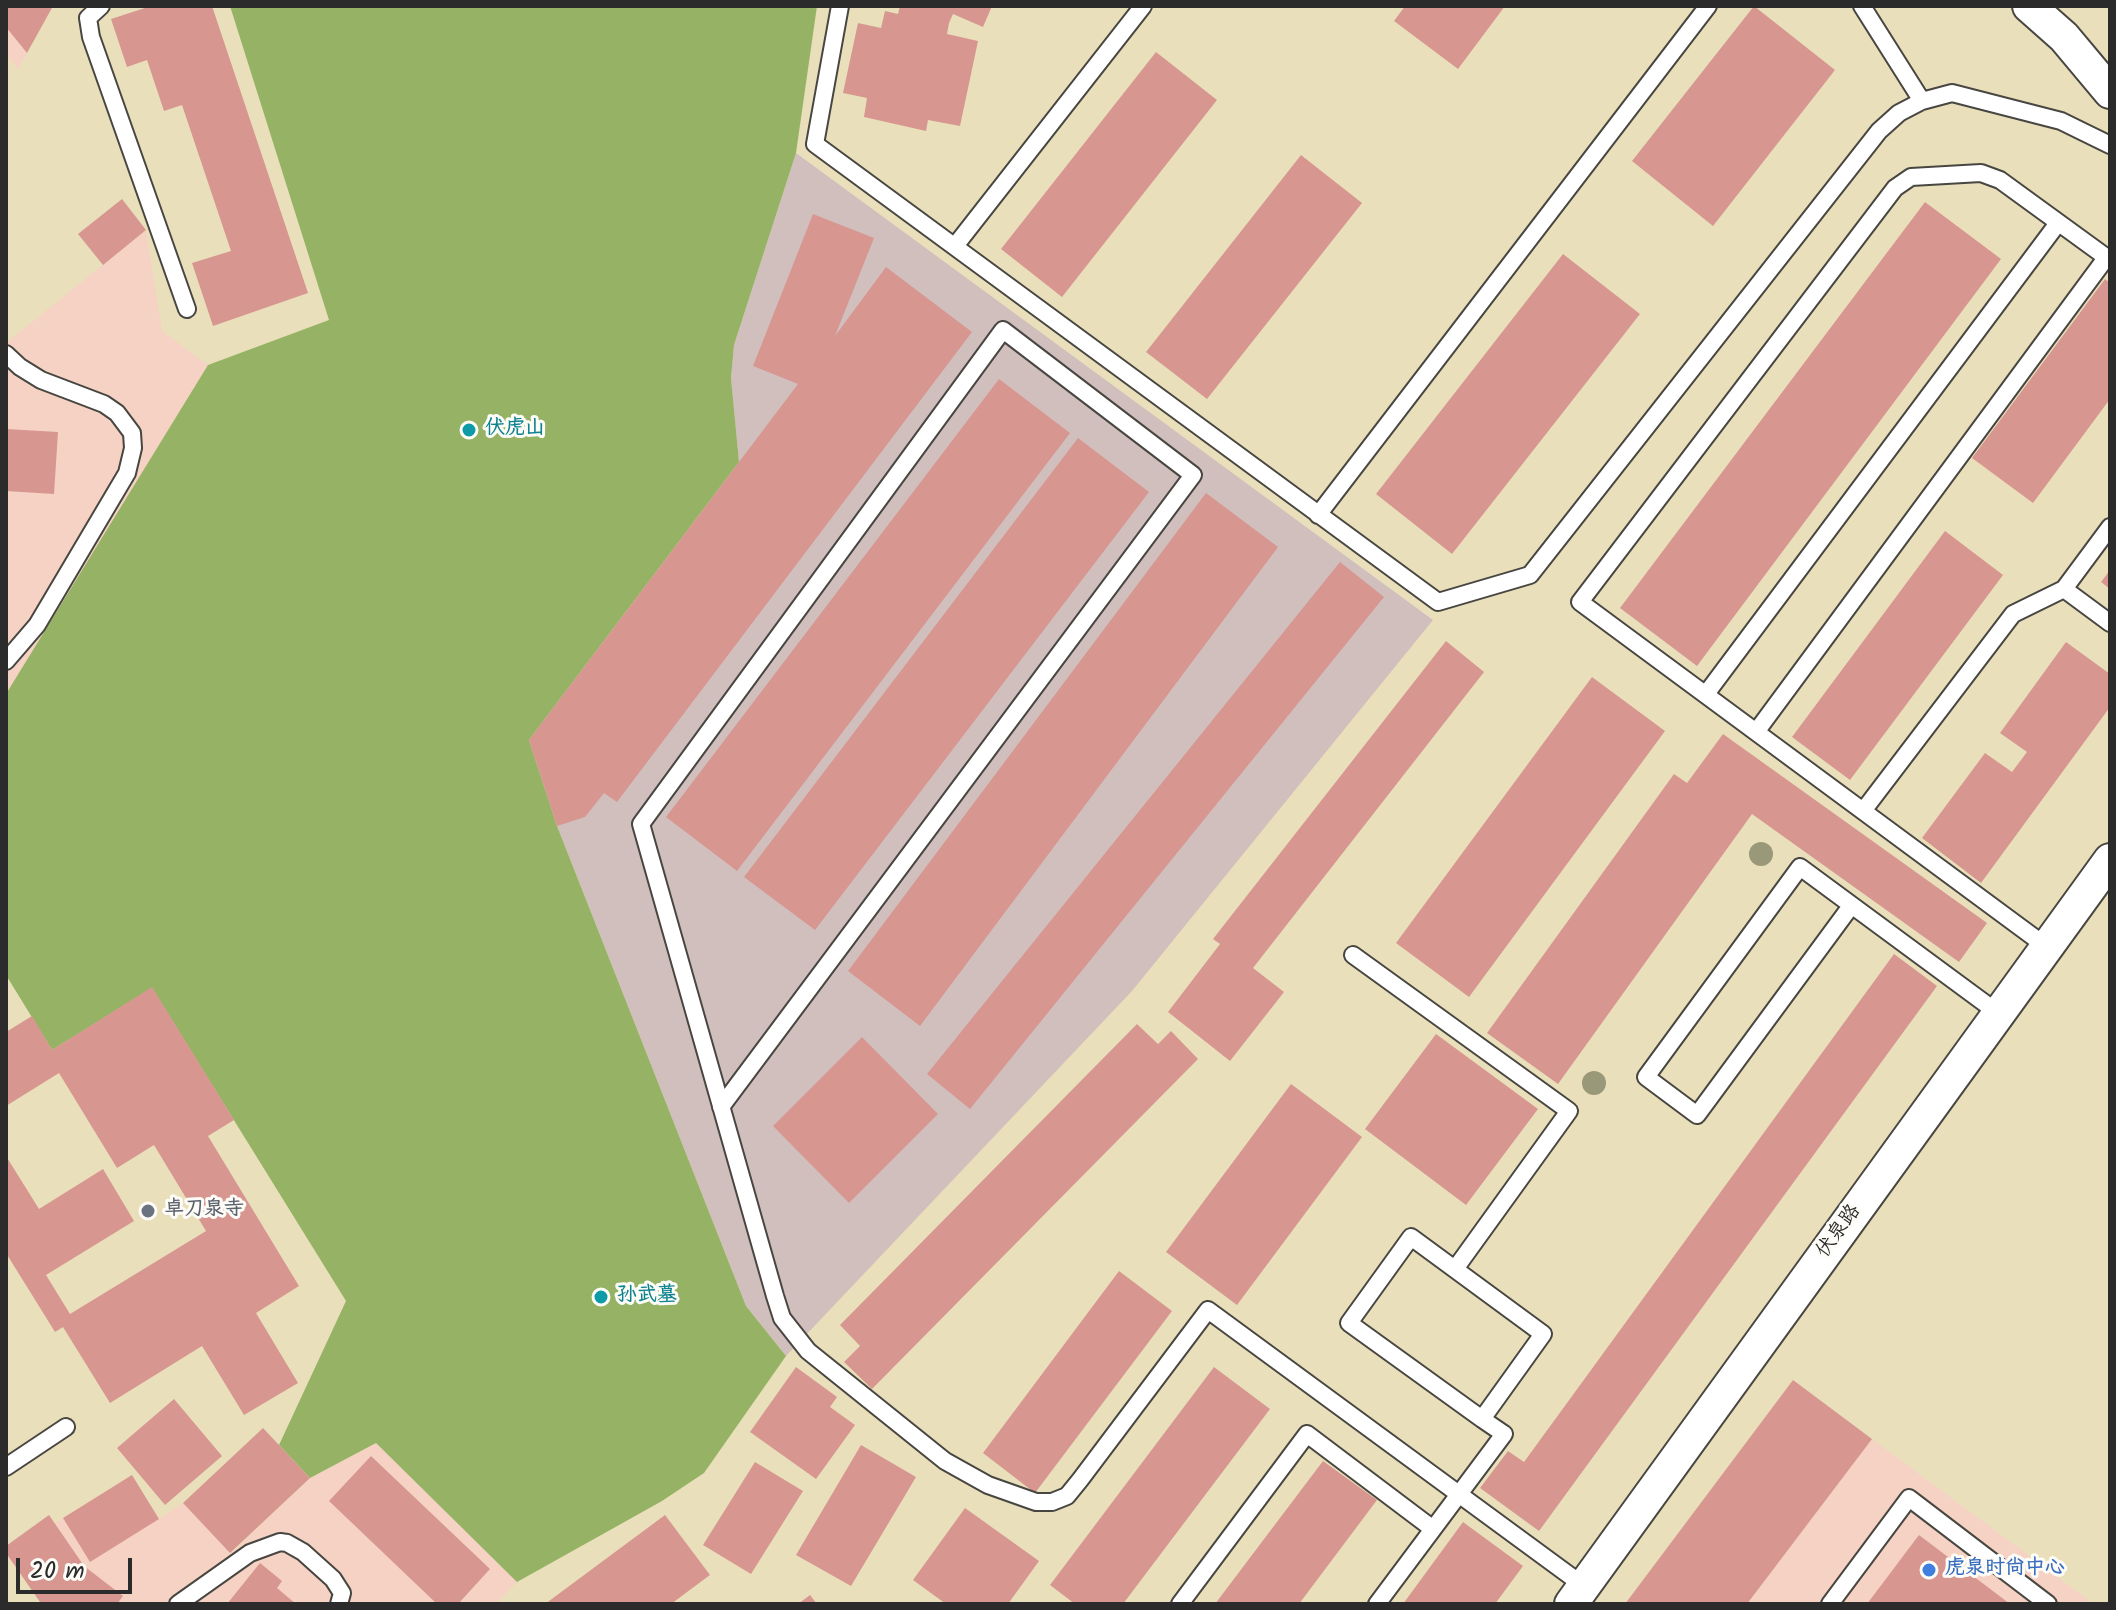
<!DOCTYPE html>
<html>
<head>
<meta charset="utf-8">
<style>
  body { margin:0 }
  #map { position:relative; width:2116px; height:1610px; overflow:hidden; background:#e9dfbb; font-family:Kalam,sans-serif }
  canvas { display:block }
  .frame { position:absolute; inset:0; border:8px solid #2b2b2b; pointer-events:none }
  .scale { position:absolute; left:16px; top:1558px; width:116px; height:36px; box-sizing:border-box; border:4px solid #2b2b2b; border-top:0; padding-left:10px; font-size:24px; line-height:28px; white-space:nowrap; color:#2b2b2b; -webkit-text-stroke:6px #fdfcf7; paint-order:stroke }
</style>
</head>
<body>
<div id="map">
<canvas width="2116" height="1610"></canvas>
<div class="frame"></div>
<div class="scale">20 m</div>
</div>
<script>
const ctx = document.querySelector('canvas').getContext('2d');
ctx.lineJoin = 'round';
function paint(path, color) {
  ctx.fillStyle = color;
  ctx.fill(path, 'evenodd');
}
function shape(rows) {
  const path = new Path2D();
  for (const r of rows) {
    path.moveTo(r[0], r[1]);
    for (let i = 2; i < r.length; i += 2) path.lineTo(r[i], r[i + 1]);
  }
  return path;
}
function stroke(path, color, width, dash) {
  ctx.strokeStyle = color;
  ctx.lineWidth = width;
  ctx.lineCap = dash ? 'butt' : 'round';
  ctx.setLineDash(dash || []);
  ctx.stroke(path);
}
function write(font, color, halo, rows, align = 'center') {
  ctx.font = font + ' Kalam,"LXGW WenKai TC",sans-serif';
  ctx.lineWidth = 6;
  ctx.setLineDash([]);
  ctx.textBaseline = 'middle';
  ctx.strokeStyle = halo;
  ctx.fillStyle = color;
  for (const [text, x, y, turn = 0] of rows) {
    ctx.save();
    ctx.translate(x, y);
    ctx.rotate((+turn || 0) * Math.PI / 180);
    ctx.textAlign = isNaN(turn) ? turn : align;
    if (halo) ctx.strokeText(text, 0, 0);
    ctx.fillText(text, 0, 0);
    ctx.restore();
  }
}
const built = shape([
  [6,6,27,53,18,69,6,54],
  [146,230,162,331,208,365,6,694,6,343],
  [1872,1439,2094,1604,1747,1604],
  [376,1443,517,1582,495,1604,38,1604,40,1601,6,1546,55,1523,132,1475,159,1519,183,1503,231,1553,310,1478]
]);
const industrial = shape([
  [796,153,1433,620,1132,991,786,1356,746,1306,557,826,529,740,739,462,731,378,734,345]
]);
const forest = shape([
  [230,6,817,6,796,153,734,345,731,378,739,462,529,740,557,826,746,1306,786,1356,704,1473,662,1501,517,1582,376,1443,310,1478,279,1445,346,1301,152,988,52,1050,6,975,6,694,208,365,329,320]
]);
const building = shape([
  [6,6,53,6,27,53,6,27],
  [151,6,212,6,308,293,213,326,192,263,231,251,182,105,164,111,147,60,127,67,111,19],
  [900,6,992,6,983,27,953,14,949,23,947,34,978,41,960,126,928,120,926,131,864,117,867,98,843,93,858,23,881,28,885,11,898,14],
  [1405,6,1505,6,1458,69,1394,21],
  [1754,6,1835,70,1713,226,1632,161],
  [1156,52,1217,100,1062,297,1001,249],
  [1301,155,1362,203,1207,399,1146,352],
  [122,199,146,230,103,265,78,234],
  [1925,202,2001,259,1697,666,1620,608],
  [813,214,874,238,835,336,886,267,972,332,617,802,604,793,585,817,557,826,529,740,798,384,753,366],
  [1563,254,1640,314,1452,554,1376,494],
  [2105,279,2110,283,2110,399,2033,503,1972,458],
  [999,379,1070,433,737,871,666,817],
  [6,429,58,432,54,494,6,491],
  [1078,438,1149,492,815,930,744,877],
  [1206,493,1278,547,920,1026,848,971],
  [1945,531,2003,575,1850,780,1792,737],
  [1340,562,1384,597,970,1109,927,1074],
  [2110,570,2110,589,2101,582],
  [1446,641,1484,672,1253,968,1284,992,1230,1061,1168,1012,1220,944,1213,939],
  [2066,642,2110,674,2110,707,1981,883,1922,838,1985,753,2012,772,2027,752,2000,733],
  [1592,677,1665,731,1469,997,1396,943],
  [1723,734,1987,923,1959,962,1752,814,1558,1084,1487,1033,1674,774,1687,783],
  [1894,954,1937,986,1539,1531,1480,1488,1508,1451,1524,1462],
  [152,987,234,1120,208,1136,299,1286,256,1313,298,1383,244,1415,202,1346,110,1403,63,1327,55,1332,6,1253,6,1156,39,1209,103,1169,134,1221,46,1275,70,1314,206,1231,154,1145,117,1168,59,1073,6,1106,6,1032,32,1016,52,1050],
  [1137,1024,1158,1044,1171,1031,1198,1059,872,1389,844,1362,860,1346,840,1325],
  [1436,1034,1538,1109,1466,1205,1365,1129],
  [862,1037,938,1114,849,1203,773,1126],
  [1291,1084,1362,1137,1237,1305,1166,1252],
  [1119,1271,1172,1311,1035,1493,983,1453],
  [796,1367,837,1397,830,1407,855,1425,816,1479,750,1432],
  [1214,1367,1270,1409,1123,1604,1075,1604,1050,1585],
  [1793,1380,1872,1439,1747,1604,1625,1604],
  [174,1399,222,1456,165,1505,117,1448],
  [263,1428,310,1478,230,1553,183,1503],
  [861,1445,916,1477,851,1586,796,1555],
  [371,1456,490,1569,458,1604,437,1604,329,1501],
  [1323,1461,1377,1500,1299,1604,1215,1604],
  [755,1462,803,1491,751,1574,703,1545],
  [132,1475,159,1519,90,1562,63,1518],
  [965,1508,1039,1561,1008,1604,946,1604,913,1580],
  [49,1515,84,1566,123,1596,117,1604,38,1604,40,1602,6,1553,6,1546],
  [665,1515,710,1575,671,1604,545,1604],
  [1463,1522,1523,1566,1495,1604,1403,1604],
  [1919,1535,2010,1604,1867,1604],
  [260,1563,282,1581,277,1588,296,1604,227,1604],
  [810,1595,817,1604,798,1604]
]);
const lane = shape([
  [101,6,88,18,91,37,187,309],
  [840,6,815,144,1438,602,1530,575,1879,131,1899,113,1922,101,1952,93,2061,121,2110,145],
  [1862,6,1922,101],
  [955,246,1143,6],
  [6,354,20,367,41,380,104,404,117,413,132,433,133,448,127,473,37,625,6,661],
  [1318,515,1708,6],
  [2064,589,2110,623],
  [1706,694,2058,223],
  [1756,732,2106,258],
  [1863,811,2013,614,2064,589,2110,527],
  [1851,906,1697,1115,1646,1077,1800,867,1998,1013],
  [2047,947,1580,602,1895,188,1911,177,1981,173,2000,180,2110,260],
  [1353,955,1569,1111,1455,1269],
  [721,1107,1193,475,1003,330,641,824,775,1296,782,1318,808,1351,945,1461,988,1485,1036,1502,1052,1502,1067,1496,1080,1480,1208,1310,1584,1586],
  [6,1467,66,1427],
  [178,1604,250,1553,280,1542,287,1543,303,1552,333,1579,342,1593,339,1604],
  [1180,1604,1307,1434,1433,1529],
  [1377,1604,1504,1434,1482,1419,1349,1323,1411,1237,1543,1334,1482,1419],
  [1830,1604,1909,1498,2048,1604]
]);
const street = shape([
  [2029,6,2064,37,2110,92],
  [1571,1604,2110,860]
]);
const trees = [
  [1761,854],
  [1594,1083]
];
const markers = [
  [469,430,8,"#0f9aa8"],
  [148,1211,8,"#6b7280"],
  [601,1297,8,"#0f9aa8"],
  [1929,1570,8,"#3f7fe0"]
];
const cultureNames = [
  ["伏虎山",485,430],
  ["孙武墓",617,1297]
];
const worshipNames = [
  ["卓刀泉寺",164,1211]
];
const streetNames = [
  ["伏泉路",1840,1232,-54]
];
const shopNames = [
  ["虎泉时尚中心",1945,1570]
];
paint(built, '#f5d2c3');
paint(industrial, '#d1bfbd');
paint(forest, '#96b265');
paint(building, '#d79790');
stroke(lane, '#484641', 20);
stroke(street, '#484641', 36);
stroke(lane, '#fff', 16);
stroke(street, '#fff', 32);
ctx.fillStyle = '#999878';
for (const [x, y] of trees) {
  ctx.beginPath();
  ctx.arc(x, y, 12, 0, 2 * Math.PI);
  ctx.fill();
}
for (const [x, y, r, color] of markers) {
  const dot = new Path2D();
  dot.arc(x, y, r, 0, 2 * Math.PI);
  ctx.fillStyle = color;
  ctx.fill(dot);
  stroke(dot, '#fdfcf7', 3);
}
write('bold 20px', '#0d838f', '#fdfcf7', cultureNames, 'left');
write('bold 20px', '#5b616d', '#fdfcf7', worshipNames, 'left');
write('20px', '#2b2b2b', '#fdfcf7', streetNames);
write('bold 20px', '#366cbe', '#fdfcf7', shopNames, 'left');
</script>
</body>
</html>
